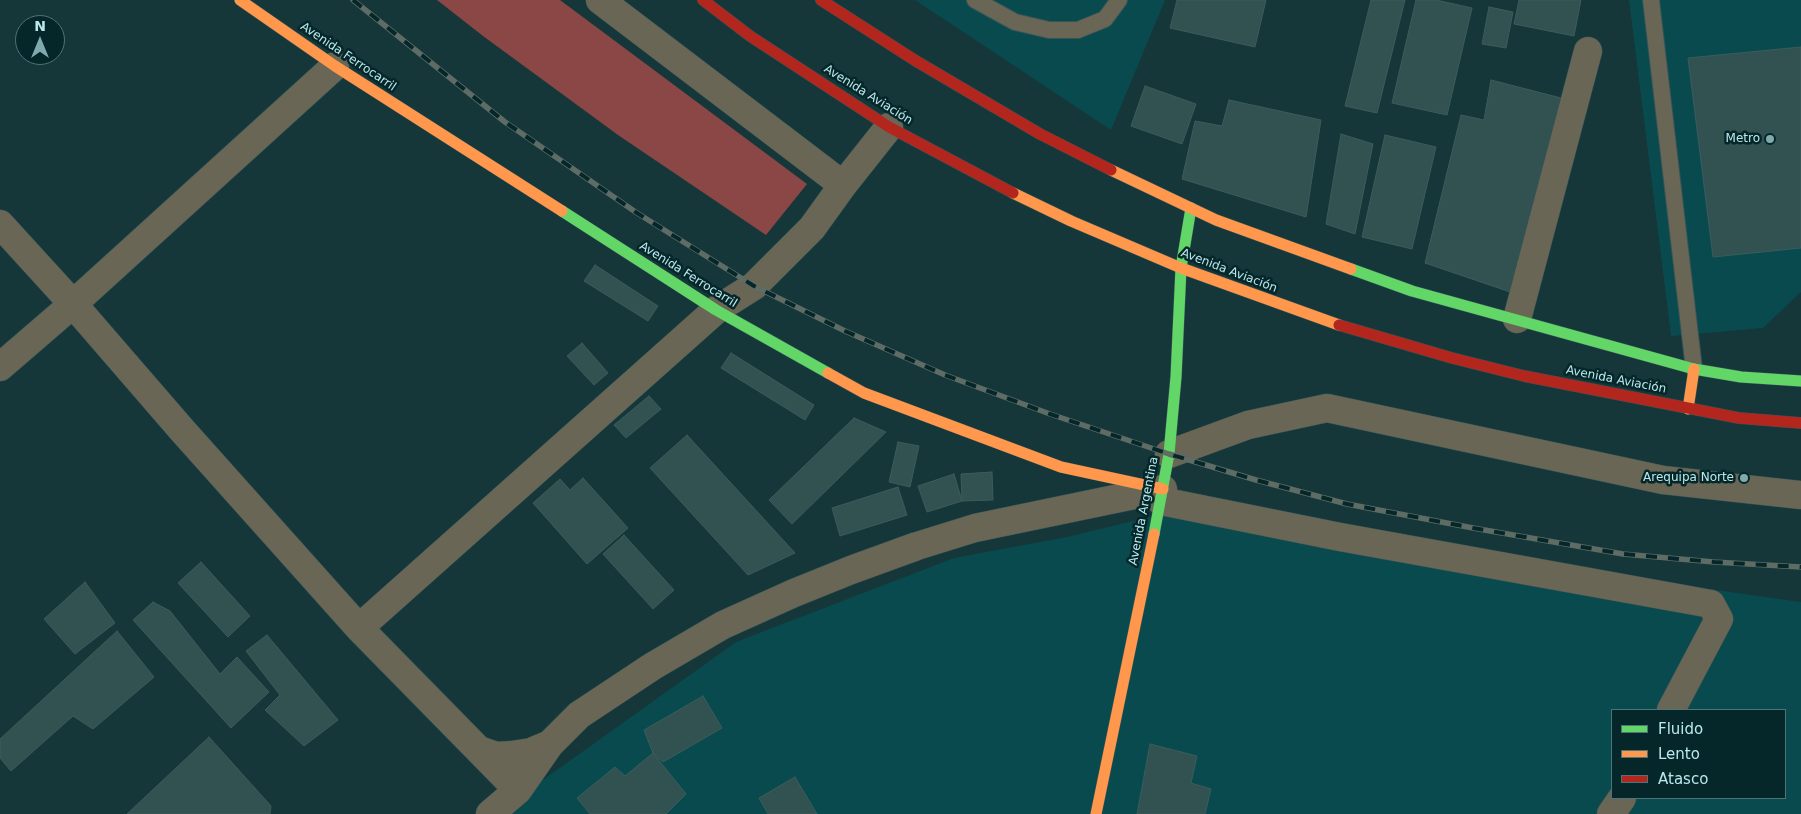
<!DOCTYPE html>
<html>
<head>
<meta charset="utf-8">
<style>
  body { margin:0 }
  #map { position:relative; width:1801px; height:814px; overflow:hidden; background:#153739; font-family:"DejaVu Sans",sans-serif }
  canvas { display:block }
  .legend { position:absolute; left:1611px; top:709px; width:175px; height:90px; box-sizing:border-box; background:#05272a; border:1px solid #4d7478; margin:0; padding:6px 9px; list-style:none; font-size:15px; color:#bae8ec }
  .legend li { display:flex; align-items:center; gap:10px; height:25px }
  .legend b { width:25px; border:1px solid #4d7478 }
  .north { position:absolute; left:15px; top:15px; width:50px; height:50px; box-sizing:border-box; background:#05272a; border:1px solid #4d7478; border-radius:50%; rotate:0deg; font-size:14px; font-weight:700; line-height:20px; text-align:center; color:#bae8ec }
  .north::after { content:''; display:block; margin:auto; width:18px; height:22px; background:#80aaad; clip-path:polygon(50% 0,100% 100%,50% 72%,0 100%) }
</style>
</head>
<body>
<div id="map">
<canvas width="1801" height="814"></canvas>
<ul class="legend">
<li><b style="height:6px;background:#63d668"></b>Fluido</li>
<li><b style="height:6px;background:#ff974d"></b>Lento</li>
<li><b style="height:6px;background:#b3261e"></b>Atasco</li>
</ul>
<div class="north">N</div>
</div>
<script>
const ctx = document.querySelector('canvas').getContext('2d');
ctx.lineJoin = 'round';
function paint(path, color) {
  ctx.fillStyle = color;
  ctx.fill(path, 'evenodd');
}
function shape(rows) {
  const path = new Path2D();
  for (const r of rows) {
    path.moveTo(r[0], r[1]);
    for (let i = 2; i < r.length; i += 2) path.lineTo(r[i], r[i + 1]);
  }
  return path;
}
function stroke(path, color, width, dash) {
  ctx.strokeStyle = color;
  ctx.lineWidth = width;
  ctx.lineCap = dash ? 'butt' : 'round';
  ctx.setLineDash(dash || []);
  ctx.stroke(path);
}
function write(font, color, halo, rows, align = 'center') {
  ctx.font = font + ' "DejaVu Sans",sans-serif';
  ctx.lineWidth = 5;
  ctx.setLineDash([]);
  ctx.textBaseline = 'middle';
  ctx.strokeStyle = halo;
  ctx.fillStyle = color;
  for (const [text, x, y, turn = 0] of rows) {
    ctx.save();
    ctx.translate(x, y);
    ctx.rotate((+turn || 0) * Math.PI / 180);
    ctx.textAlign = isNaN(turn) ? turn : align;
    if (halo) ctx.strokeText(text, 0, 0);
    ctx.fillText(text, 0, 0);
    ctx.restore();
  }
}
const built = shape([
  [915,0,1165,0,1111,130],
  [1629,0,1801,0,1801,292,1763,328,1671,336],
  [1191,507,1340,537,1801,602,1801,814,503,814,533,787,736,642,954,558,1067,537],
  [1612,710,1785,710,1785,798,1612,798]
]);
const green = shape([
  [437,0,560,0,807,184,766,235,618,135,483,36]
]);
const building = shape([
  [1177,0,1266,0,1255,47,1170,28,1177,0],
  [1371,0,1405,0,1377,113,1345,106,1371,0],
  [1416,0,1436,0,1472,8,1447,115,1392,103,1416,0],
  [1519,0,1581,0,1574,36,1514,24,1519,0],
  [1489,7,1513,12,1506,48,1482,44,1489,7],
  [1801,47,1801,248,1713,257,1688,58,1801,47],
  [1491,80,1565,99,1513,293,1425,263,1461,115,1484,120,1491,80],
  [1145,86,1196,104,1182,144,1131,126,1145,86],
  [1229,100,1321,120,1306,217,1182,179,1195,121,1222,126,1229,100],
  [1341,134,1373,144,1355,234,1326,224,1341,134],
  [1385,135,1436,147,1412,249,1362,237,1385,135],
  [595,265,658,306,648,321,584,281,595,265],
  [582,343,608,373,594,385,567,356,582,343],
  [731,353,814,405,805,420,721,368,731,353],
  [649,396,661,409,626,438,614,425,649,396],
  [854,418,886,432,792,524,769,500,854,418],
  [687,435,795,553,748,575,650,468,687,435],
  [898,442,919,446,910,487,889,482,898,442],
  [992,472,993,500,962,501,961,474,992,472],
  [954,474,962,501,927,512,918,486,954,474],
  [583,478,628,528,587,564,533,503,560,479,570,490,583,478],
  [898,487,907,515,840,536,832,508,898,487],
  [624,535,674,590,653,609,603,554,624,535],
  [201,562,250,616,228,637,178,583,201,562],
  [85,582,115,623,75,654,44,619,85,582],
  [153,602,170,611,220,674,237,657,269,692,231,728,133,620,153,602],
  [117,631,154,677,93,729,73,716,11,771,0,758,0,739,117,631],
  [267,635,338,720,304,746,265,710,280,695,246,651,267,635],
  [703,696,722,728,663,762,653,753,644,730,703,696],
  [209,737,271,806,270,814,127,814,209,737],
  [1150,744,1197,756,1191,783,1211,789,1205,814,1137,814,1150,744],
  [653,753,686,794,666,814,590,814,577,798,615,767,625,776,653,753],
  [795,777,817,814,768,814,759,798,795,777]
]);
const lane = shape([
  [975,0,1015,22,1049,30,1078,30,1105,19,1119,0],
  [1651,0,1694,369]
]);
const street = shape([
  [600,0,843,185],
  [0,224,73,304,182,430,359,628,518,790,550,744,579,715,653,666,723,625,794,593,851,570,917,546,975,528,1163,489],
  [1517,319,1588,51],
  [0,367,73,304,335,66],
  [1169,454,1248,425,1327,408,1663,480,1801,495],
  [1161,501,1340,537,1711,604,1719,619,1671,710],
  [359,628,716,310,754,286,812,228,843,185,889,127],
  [479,750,496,756,512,755,531,752,550,744],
  [490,814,518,790],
  [1611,814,1622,798]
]);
const fast = shape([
  [562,211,716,310,828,373],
  [1351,269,1412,291,1694,369,1741,377,1801,381],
  [1154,534,1169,454,1176,377,1181,268,1191,208]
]);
const slow = shape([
  [240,0,335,66,562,211],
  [1111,170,1216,220,1351,269],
  [1013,193,1071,221,1181,268,1339,325],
  [828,373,864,393,1061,467,1163,489],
  [1688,409,1694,369],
  [1096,814,1154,534]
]);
const jam = shape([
  [703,0,750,36,889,127,1013,193],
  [821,0,916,61,1040,134,1111,170],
  [1339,325,1452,358,1524,376,1739,418,1801,423]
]);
const rail = shape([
  [353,0,505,122,637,213,754,286,845,331,945,375,1050,414,1169,454,1256,480,1347,504,1473,528,1623,554,1714,562,1801,567]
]);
const markers = [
  [1770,139,5,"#80aaad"],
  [1744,478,5,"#80aaad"]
];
const streetNames = [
  ["Avenida Ferrocarril",348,57,34],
  ["Avenida Aviación",868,95,32],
  ["Avenida Aviación",1229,271,21],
  ["Avenida Ferrocarril",688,275,32],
  ["Avenida Aviación",1616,380,11],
  ["Avenida Argentina",1144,511,-79]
];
const poiNames = [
  ["Metro",1760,139],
  ["Arequipa Norte",1734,478]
];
paint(built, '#094a4f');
paint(green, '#8a4746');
paint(building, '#325252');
stroke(building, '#3a5d5b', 1);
stroke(lane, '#355457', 18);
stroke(street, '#355457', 29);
stroke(fast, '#355457', 12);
stroke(slow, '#355457', 12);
stroke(jam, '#355457', 12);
stroke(lane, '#696655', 16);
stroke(street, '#696655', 28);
stroke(fast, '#63d668', 11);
stroke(slow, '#ff974d', 11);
stroke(jam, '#b3261e', 11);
stroke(rail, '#5e6c65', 5.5);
stroke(rail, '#05272a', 4, [11]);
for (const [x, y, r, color] of markers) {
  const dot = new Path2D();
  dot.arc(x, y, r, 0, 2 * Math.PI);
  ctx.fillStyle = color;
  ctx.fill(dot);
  stroke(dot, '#05272a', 2);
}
write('12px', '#bae8ec', '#05272a', streetNames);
write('12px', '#bae8ec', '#05272a', poiNames, 'right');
</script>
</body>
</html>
